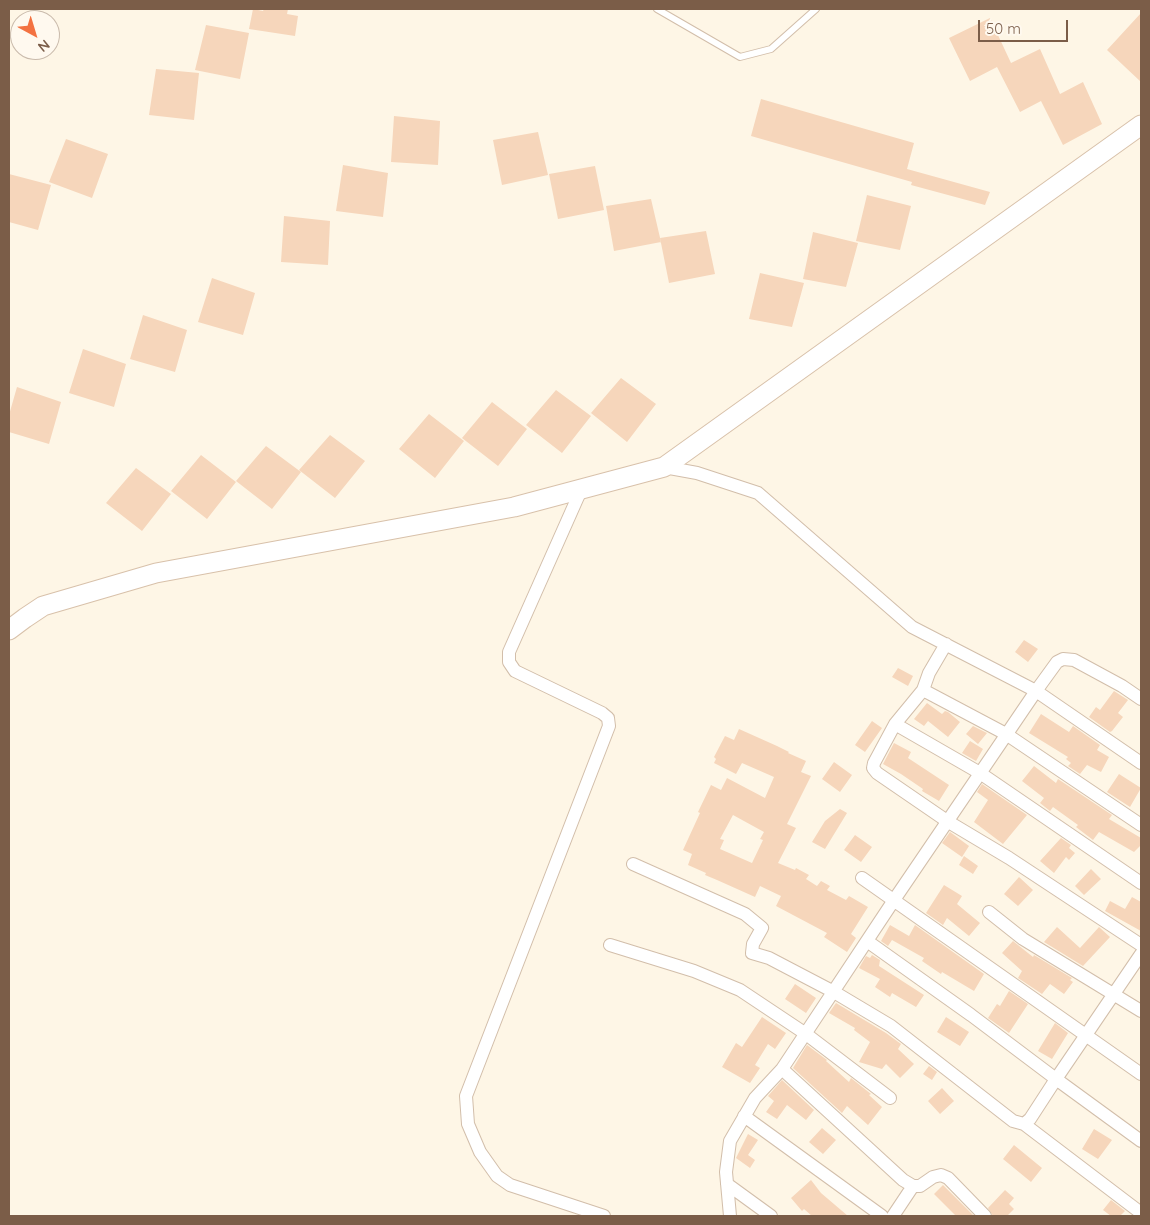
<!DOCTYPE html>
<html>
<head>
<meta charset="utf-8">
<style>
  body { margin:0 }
  #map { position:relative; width:1150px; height:1225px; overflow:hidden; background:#fef6e6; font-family:Quicksand,sans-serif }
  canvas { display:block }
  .frame { position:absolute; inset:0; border:10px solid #7b5d48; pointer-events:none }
  .north { position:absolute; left:10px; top:10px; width:50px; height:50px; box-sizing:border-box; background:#fff9ef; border:1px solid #cabbac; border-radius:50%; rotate:141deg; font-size:14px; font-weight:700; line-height:20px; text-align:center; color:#7b5d48 }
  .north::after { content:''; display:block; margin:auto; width:18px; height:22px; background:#f37241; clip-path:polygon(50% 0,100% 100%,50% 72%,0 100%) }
  .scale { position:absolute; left:978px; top:20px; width:90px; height:22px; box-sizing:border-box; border:2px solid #7b5d48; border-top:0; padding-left:6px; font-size:15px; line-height:18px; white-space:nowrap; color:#7b5d48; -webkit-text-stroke:4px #fff9ef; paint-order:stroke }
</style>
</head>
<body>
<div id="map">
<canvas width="1150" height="1225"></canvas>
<div class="frame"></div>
<div class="north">N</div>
<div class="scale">50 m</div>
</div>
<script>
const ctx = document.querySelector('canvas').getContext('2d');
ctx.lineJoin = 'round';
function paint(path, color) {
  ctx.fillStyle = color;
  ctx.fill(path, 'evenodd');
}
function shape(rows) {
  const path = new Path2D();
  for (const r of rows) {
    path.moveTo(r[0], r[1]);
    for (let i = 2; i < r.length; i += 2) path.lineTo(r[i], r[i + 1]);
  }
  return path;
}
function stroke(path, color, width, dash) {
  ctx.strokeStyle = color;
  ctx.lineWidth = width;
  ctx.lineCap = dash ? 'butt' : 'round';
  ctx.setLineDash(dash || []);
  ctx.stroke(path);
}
const building = shape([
  [253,9,263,11,264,9,288,9,287,14,298,16,295,36,249,29],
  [1141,13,1141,82,1107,50],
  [990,18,1011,63,1040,49,1060,94,1083,82,1102,124,1063,145,1041,101,1020,112,997,67,970,81,949,38],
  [206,25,249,33,240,79,195,70],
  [156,69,199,73,194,120,149,115],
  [761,99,914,143,907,169,990,192,985,205,911,185,912,182,751,136],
  [394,116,440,121,438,165,391,162],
  [538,132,548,175,502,185,493,140],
  [66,139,108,154,92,198,49,182],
  [343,165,388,173,383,217,336,211],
  [595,166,604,210,558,219,549,174],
  [9,174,51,185,38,230,9,222],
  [867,195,911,206,900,250,856,241],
  [651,199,661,242,614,251,606,206],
  [284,216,330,221,328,265,281,262],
  [706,231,715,274,669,283,660,238],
  [813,232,858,243,846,287,803,279],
  [760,273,804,283,792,327,749,319],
  [212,278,255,293,243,335,198,322],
  [143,315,187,330,175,372,130,359],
  [83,349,126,364,114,407,69,393],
  [621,378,656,404,627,442,591,413],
  [17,387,61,402,49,444,9,432,9,415],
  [556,390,591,416,562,453,526,425],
  [492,402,527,429,498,466,462,438],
  [429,414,464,441,435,478,399,449],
  [330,435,365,461,335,498,299,470],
  [266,446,301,472,272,509,236,481],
  [201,455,236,482,207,519,171,491],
  [136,468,171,494,142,531,106,503],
  [1024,640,1038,649,1028,662,1015,652],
  [898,668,913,676,908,686,892,677],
  [1114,691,1128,700,1118,713,1123,717,1112,731,1110,732,1089,717,1096,707,1100,710],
  [927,703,942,714,945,711,948,712,960,722,948,737,928,721,924,726,914,719],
  [1041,714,1069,732,1073,726,1100,745,1097,750,1109,757,1101,772,1087,765,1080,774,1068,766,1071,763,1066,759,1068,757,1029,733],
  [872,721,882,728,865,752,855,745],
  [973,726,987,733,978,744,966,734],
  [739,729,777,746,789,752,788,753,806,761,801,772,811,776,787,824,796,828,778,863,795,870,796,868,809,875,806,879,817,886,821,881,830,886,827,890,846,900,849,896,868,907,851,934,856,938,847,952,824,937,827,933,776,906,781,896,760,886,755,897,717,880,705,875,706,873,688,865,692,854,683,850,700,813,698,812,711,785,721,790,727,778,765,798,774,777,742,763,736,774,714,763,716,759,714,757,725,736,734,740],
  [733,815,764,832,760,839,763,840,752,863,720,849,724,840,720,839],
  [970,741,983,749,976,761,962,753],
  [894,743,911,752,908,758,949,785,939,801,922,791,923,789,901,774,883,764],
  [834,762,852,775,840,792,822,779],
  [1034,766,1056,783,1058,779,1112,815,1109,819,1141,838,1141,845,1134,852,1099,832,1093,840,1076,827,1078,825,1053,807,1050,811,1040,803,1044,798,1022,781],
  [1119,774,1141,788,1130,807,1107,792],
  [982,784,1027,815,1003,844,974,822,988,800,977,792],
  [840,809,847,813,825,849,812,842,825,821],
  [950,832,969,846,962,857,942,843],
  [855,835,872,847,861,862,844,850],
  [1061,838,1071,845,1069,848,1075,853,1069,860,1066,857,1054,873,1040,861],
  [964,856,978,866,973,874,959,865],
  [1091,869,1101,879,1084,895,1075,886],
  [1019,877,1033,890,1018,906,1004,894],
  [944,885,962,896,957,904,980,923,969,936,947,918,943,925,926,913],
  [1132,897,1141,902,1141,931,1105,911,1110,901,1125,909],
  [890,925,909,936,915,925,984,974,974,991,942,972,941,974,922,961,924,958,892,940,888,946,881,941],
  [1057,927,1080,948,1099,927,1110,937,1083,966,1044,942],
  [1013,941,1033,957,1034,955,1072,978,1070,980,1073,982,1064,994,1050,984,1042,994,1018,978,1022,971,1002,953],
  [872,955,880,960,879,966,924,995,916,1007,892,993,890,997,875,987,880,979,859,968,866,956,870,958],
  [795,984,816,998,806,1013,785,999],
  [1009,991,1028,1004,1009,1033,988,1018,997,1004,1000,1006],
  [836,1003,886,1033,901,1044,898,1049,914,1064,900,1078,886,1064,882,1069,859,1062,870,1042,854,1030,855,1028,829,1013],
  [762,1017,786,1033,775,1049,768,1044,755,1065,760,1068,750,1083,722,1067,736,1043,742,1047],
  [946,1017,969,1032,960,1046,937,1032],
  [1055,1023,1068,1033,1052,1059,1038,1051],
  [807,1045,827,1060,826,1061,849,1082,851,1078,871,1094,869,1095,882,1107,868,1125,847,1106,842,1113,793,1068],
  [929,1066,937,1072,932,1080,923,1074],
  [782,1080,814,1110,806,1120,787,1105,777,1119,766,1112,774,1101,768,1096],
  [942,1088,954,1101,940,1114,928,1101],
  [822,1128,836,1140,823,1154,809,1142],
  [1094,1129,1112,1140,1098,1159,1082,1149],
  [748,1134,758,1140,748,1155,755,1160,750,1168,736,1158],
  [1014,1145,1042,1168,1031,1182,1003,1159],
  [811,1180,821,1193,848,1216,812,1216,804,1209,802,1211,791,1198],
  [943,1185,974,1216,956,1216,934,1194],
  [1005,1190,1014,1198,1009,1204,1014,1209,1007,1216,993,1216,988,1208],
  [1111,1200,1125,1211,1120,1216,1111,1216,1103,1210]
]);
const lane = shape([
  [657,9,740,57,771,49,816,9]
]);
const street = shape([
  [664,467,697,473,758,493,912,627,1036,691,894,900,782,1069,903,1180,913,1186,920,1186,933,1177,941,1175,948,1178,985,1216],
  [581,490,509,652,509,662,515,671,602,713,608,718,609,726,466,1096,468,1124,480,1152,497,1176,510,1185,604,1216],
  [946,644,929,673,923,690,895,724,874,763,873,768,877,773,947,821,1009,858,1141,945],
  [923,690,1006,734,1141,825],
  [1141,699,1122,686,1074,660,1063,659,1057,662,1036,691,1141,763],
  [895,724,980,773,1141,883],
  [633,864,745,914,762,928,753,944,752,953,769,958,834,992,891,1026,1013,1121,1024,1124,1141,1213],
  [862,878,1141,1074],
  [989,912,1023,939,1141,1011],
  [867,941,971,1015,1056,1079,1030,1119,1024,1124],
  [610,945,694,971,740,990,806,1034,890,1098],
  [1141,954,1056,1079,1141,1141],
  [744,1116,882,1216],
  [727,1184,771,1216],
  [730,1216,726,1172,730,1141,755,1098,782,1069],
  [893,1216,913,1186]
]);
const secondary = shape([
  [9,630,25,618,43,606,156,573,514,507,664,467,1141,125]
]);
paint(building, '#f6d6bb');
stroke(lane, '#d2beaa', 8);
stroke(street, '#d2beaa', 14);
stroke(secondary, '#d8c1aa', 21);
stroke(lane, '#fff', 6);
stroke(street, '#fff', 12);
stroke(secondary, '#fff', 19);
</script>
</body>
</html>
